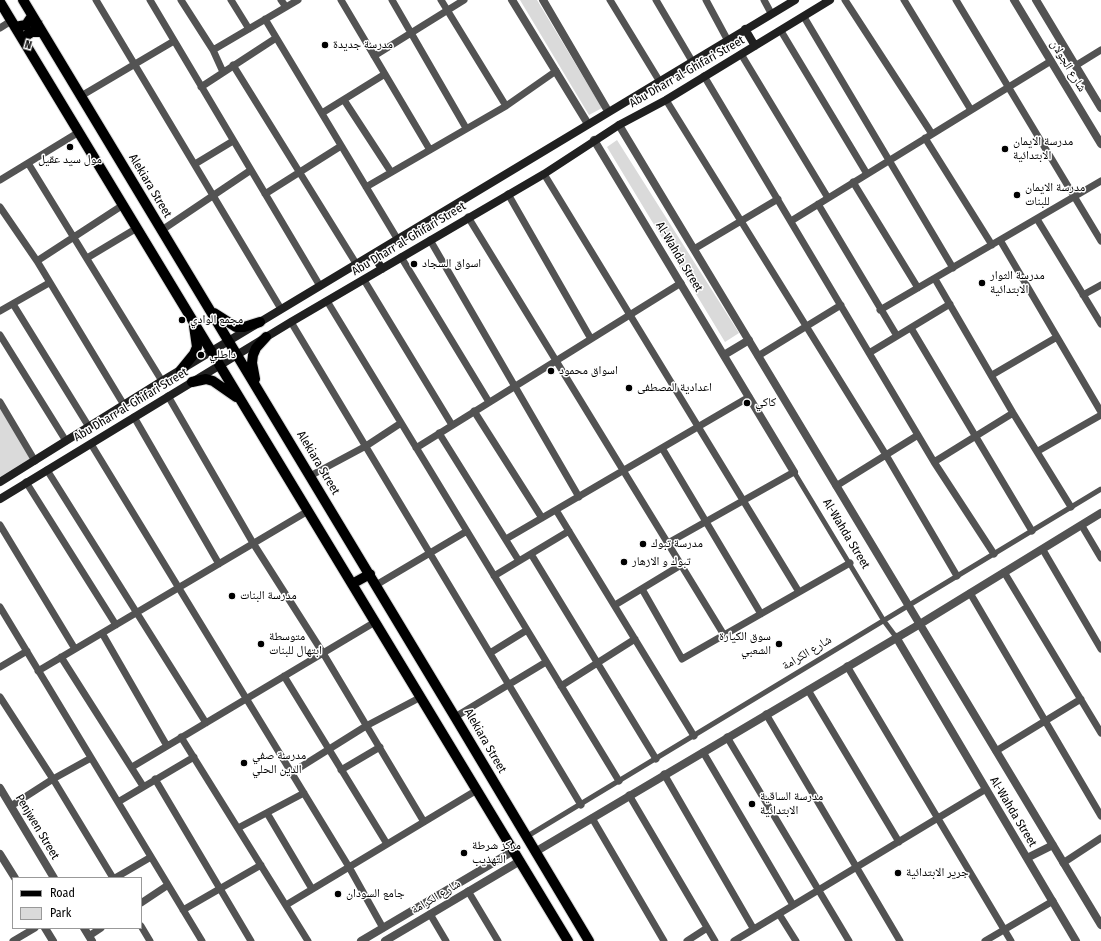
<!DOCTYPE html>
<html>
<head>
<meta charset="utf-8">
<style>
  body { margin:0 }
  #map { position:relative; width:1101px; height:941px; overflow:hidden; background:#fff; font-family:"Fira Sans Condensed",sans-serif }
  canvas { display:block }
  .legend { position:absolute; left:12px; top:877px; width:130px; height:52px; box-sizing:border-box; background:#fff; border:1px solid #999; margin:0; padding:5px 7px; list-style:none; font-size:12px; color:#000 }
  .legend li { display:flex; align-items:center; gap:8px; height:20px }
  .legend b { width:20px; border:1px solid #999 }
  .north { position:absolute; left:12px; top:12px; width:40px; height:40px; -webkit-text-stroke:3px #fff; paint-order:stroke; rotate:196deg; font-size:11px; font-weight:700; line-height:16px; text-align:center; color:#000 }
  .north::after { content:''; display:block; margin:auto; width:14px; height:18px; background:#000; clip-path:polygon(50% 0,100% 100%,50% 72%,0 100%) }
</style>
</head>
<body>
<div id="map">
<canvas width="1101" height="941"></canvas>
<ul class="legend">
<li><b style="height:5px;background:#000"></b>Road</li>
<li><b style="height:11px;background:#dadada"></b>Park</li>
</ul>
<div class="north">N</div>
</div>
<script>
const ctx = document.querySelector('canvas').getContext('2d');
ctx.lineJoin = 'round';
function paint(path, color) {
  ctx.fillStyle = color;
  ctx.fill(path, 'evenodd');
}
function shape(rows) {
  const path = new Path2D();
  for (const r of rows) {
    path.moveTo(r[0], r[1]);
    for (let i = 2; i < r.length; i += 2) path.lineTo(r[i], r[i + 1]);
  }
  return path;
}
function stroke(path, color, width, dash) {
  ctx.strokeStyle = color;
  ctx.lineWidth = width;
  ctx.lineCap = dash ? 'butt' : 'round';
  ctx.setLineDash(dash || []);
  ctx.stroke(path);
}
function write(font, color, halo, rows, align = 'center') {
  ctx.font = font + ' "Fira Sans Condensed","Noto Naskh Arabic",sans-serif';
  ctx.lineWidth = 3;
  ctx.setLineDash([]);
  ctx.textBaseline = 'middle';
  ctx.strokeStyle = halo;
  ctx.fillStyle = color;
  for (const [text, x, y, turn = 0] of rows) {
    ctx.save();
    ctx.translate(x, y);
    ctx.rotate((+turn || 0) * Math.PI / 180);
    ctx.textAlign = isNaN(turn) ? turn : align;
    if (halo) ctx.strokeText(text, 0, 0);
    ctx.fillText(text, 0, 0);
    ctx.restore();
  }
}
const green = shape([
  [520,0,537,0,602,108,589,115],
  [617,140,739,333,725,342,607,147],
  [0,402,34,458,0,478]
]);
const pedestrian = shape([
  [794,472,884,621,896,637],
  [526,837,1101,489]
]);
const minor = shape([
  [96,0,281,309],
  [150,0,320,286],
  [181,0,213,50,223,72],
  [231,0,249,29],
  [281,0,286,7],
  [341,0,430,150],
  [392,0,466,128],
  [441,0,506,106],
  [610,0,660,82],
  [656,0,692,61],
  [706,0,727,39],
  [764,0,771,13],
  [845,0,932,134],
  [904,0,971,110],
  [956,0,1101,241],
  [804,17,953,268],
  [265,19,398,240],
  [0,28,11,21],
  [781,31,867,174],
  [213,50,298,0],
  [741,54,828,198],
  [374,56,464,0],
  [233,65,357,265],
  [1075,66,1101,50],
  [704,76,934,462,994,554],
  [201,87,276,38],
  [81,96,174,41],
  [344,100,391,172],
  [666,100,886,455,957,576],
  [322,113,385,74],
  [925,138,992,245],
  [28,163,162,381],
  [195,164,233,141],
  [544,174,799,592],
  [0,180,79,132],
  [853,182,918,288],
  [366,187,506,106,556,71],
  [265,194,341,146],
  [508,194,591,339],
  [818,204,897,336],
  [0,207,37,261,124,405],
  [468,217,724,635],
  [1037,219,1101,324],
  [791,221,1051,61],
  [162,230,251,170],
  [430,240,579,497],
  [1000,240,1101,412],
  [694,249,778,199],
  [401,257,489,402],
  [87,258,137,228],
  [37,261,123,205],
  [935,279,1013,413,1071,507],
  [364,280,452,425],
  [1083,295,1101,285],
  [327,301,619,781],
  [13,304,89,427],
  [880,310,1101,181],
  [0,311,49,283],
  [291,322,581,805],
  [911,328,1032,531],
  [0,335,66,441],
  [869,353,950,304],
  [758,356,841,305],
  [992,375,1057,337],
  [168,396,253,543,323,653,424,822],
  [0,402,35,461],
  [474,411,542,518],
  [134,417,219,564],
  [439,433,519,561],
  [91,444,349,867,383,928],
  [416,448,681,283],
  [662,448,761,614],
  [1038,451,1101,415],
  [934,462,1013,413],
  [47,470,206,723],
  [310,476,366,446,401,423],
  [26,482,116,625],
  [836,486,918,435],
  [556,510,694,736],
  [0,525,75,649],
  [1082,526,1101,558],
  [506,539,749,397],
  [668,543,794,472],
  [1043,550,1101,649],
  [531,554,656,759],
  [1004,572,1101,733],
  [494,576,569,531],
  [376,585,467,531],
  [642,589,682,659,850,563],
  [970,593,1101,816],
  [615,605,681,565],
  [0,607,202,941],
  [102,633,167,746],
  [490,653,527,630],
  [61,657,143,786],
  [847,666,1011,941],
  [0,667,27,651],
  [38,671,308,511],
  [284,676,387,844],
  [561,686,635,639],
  [808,690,899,842],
  [0,697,53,779,113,878],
  [766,714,900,941],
  [455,717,546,662],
  [181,737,308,941],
  [727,737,849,941],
  [996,751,1081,699],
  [703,752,793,905],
  [132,767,375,622],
  [341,770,380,747],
  [291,773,366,726,421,697],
  [664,774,753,928],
  [155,779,251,941],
  [629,795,715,941],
  [118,802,194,757],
  [11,806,53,779,91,758],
  [267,813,312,889],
  [592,818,664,941],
  [238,828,304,793],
  [1063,863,1101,838],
  [115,878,151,857],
  [468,891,498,941],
  [141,903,168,885],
  [286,905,477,790],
  [183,910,261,865],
  [430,914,446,941],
  [779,914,796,941],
  [141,926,150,941],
  [89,936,101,928],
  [13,941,35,928],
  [687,941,707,928],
  [734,941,986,789],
  [985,941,1053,901]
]);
const tertiary = shape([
  [512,0,588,124],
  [543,0,608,111],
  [1014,0,1101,144],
  [1036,0,1101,108],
  [619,125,1101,925],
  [594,140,794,472],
  [724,355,749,340],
  [896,637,1076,941],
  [0,788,54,878],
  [535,852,920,624,1101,513],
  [0,854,15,878],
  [1027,858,1053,845],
  [45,928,53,941],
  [84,928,92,941],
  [361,941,513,851],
  [385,941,520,861]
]);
const secondary = shape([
  [745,29,755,46],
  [373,254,382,269],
  [0,482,162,381,795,0],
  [0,499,291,322,544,174,619,125,666,100,830,0]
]);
const primary = shape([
  [23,0,455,717,589,941],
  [0,2,568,941],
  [15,27,26,25,32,16],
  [24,41,27,35,32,32,42,32],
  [214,313,236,327,244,327,260,322],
  [181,370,194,354,197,347,194,326],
  [255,379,252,363,253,355,256,348,266,337],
  [192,382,206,379,213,381,236,397],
  [352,584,370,574]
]);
const markers = [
  [325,45,4,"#000"],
  [70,147,4,"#000"],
  [1005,149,4,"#000"],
  [1017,195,4,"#000"],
  [414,264,4,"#000"],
  [982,283,4,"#000"],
  [182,320,4,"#000"],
  [201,355,4,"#000"],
  [551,371,4,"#000"],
  [629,388,4,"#000"],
  [747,403,4,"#000"],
  [643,544,4,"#000"],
  [624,562,4,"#000"],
  [232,596,4,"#000"],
  [261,644,4,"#000"],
  [779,644,4,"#000"],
  [244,763,4,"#000"],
  [752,804,4,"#000"],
  [464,853,4,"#000"],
  [898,873,4,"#000"],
  [338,894,4,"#000"]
];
const poiNames = [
  ["مدرسة جديدة",333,45],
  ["مدرسة الايمان",1013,142],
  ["الابتدائية",1013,156],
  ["مول سيد عقيل",70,160,"center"],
  ["مدرسة الايمان",1025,188],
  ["للبنات",1025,202],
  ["اسواق السجاد",422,264],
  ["مدرسة الثوار",990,276],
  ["الابتدائية",990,290],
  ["مجمع الوادي",190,320],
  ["داطلي",209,355],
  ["اسواق محمود",559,371],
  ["اعدادية المصطفى",637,388],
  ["كاكي",755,403],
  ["مدرسة تبوك",651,544],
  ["تبوك و الازهار",632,562],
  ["مدرسة البنات",240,596],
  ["متوسطة",269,637],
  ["ابتهال للبنات",269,651],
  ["سوق الكيارة",771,637,"right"],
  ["الشعبي",771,651,"right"],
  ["مدرسة صفي",252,756],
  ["الدين الحلي",252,770],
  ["مدرسة الساقية",760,797],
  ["الابتدائية",760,811],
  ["مركز شرطة",472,846],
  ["التهذيب",472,860],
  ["جرير الابتدائية",906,873],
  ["جامع السودان",346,894]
];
const streetNames = [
  ["شارع الجولان",1068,66,59],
  ["Abu Dharr al-Ghifari Street",687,72,-30],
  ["Alekiara Street",150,186,59],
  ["Abu Dharr al-Ghifari Street",409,239,-31],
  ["Al-Wahda Street",679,257,59],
  ["Abu Dharr al-Ghifari Street",131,405,-31],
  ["Alekiara Street",318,463,59],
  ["Al-Wahda Street",846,534,59],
  ["شارع الكرامة",807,653,-31],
  ["Alekiara Street",485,741,60],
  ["Al-Wahda Street",1013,812,59],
  ["Penjwen Street",37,827,59],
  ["شارع الكرامة",436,897,-31]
];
paint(green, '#dadada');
stroke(primary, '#dbdbdb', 12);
stroke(pedestrian, '#535353', 5);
stroke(minor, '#535353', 7);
stroke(tertiary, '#535353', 8);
stroke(secondary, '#202020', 8);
stroke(primary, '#000', 10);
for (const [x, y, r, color] of markers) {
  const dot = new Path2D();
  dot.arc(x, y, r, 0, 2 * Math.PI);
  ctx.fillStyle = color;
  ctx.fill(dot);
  stroke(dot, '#fff', 1.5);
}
write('12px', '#000', '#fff', poiNames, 'left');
write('12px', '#000', '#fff', streetNames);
</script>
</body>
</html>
